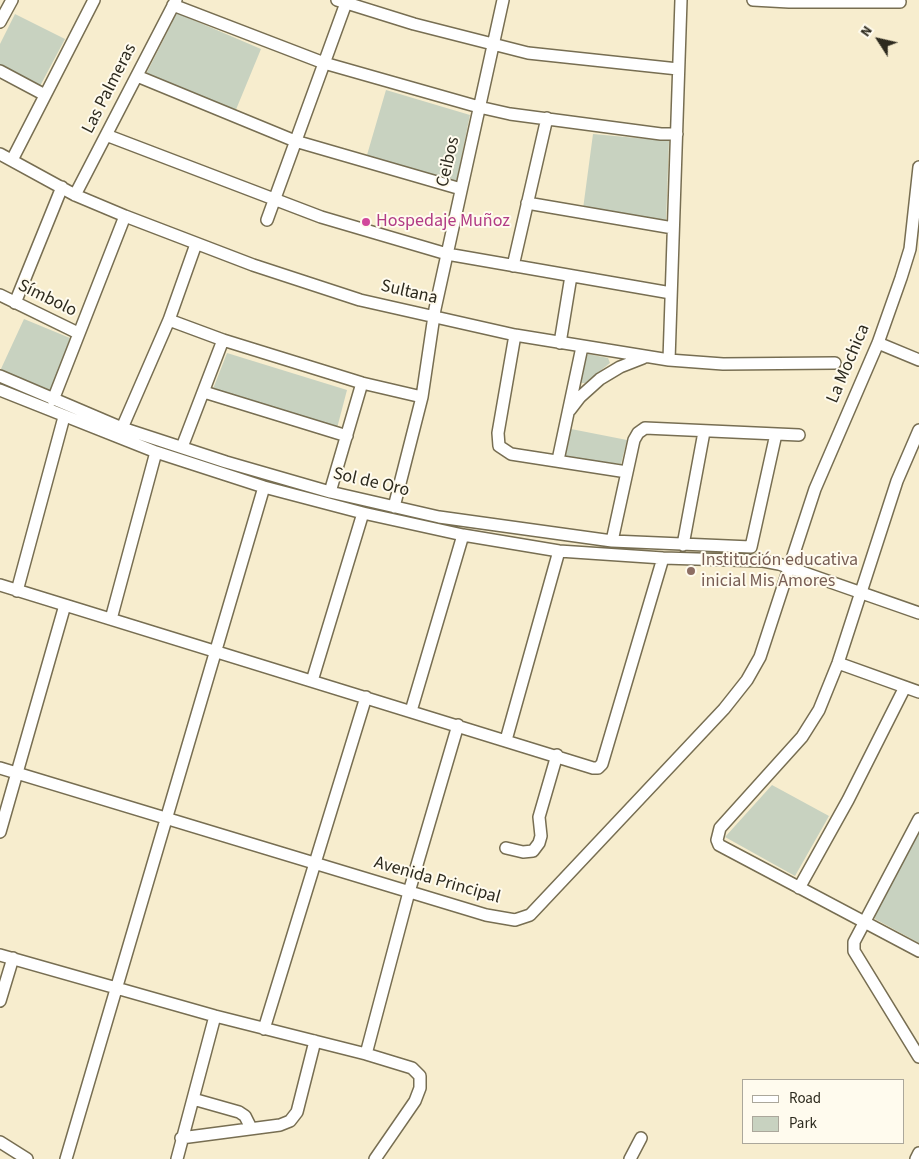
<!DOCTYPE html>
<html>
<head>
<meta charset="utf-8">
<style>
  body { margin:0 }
  #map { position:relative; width:919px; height:1159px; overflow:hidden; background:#f7edce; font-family:"Source Sans 3",sans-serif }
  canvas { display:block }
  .legend { position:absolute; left:742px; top:1079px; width:162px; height:65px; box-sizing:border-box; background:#fffbee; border:1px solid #aba79b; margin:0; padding:6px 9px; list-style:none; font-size:15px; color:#2d2a1e }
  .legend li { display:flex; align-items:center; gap:10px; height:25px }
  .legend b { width:25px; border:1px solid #aba79b }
  .north { position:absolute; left:854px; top:15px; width:50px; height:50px; -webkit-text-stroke:4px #fffbee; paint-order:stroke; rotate:305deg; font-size:14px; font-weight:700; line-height:20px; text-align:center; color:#2d2a1e }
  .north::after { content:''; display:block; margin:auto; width:18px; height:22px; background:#2d2a1e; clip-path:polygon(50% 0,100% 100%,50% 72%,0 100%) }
</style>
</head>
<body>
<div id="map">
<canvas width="919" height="1159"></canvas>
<ul class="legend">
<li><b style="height:6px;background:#fff"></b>Road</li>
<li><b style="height:14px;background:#c8d2c0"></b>Park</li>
</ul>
<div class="north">N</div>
</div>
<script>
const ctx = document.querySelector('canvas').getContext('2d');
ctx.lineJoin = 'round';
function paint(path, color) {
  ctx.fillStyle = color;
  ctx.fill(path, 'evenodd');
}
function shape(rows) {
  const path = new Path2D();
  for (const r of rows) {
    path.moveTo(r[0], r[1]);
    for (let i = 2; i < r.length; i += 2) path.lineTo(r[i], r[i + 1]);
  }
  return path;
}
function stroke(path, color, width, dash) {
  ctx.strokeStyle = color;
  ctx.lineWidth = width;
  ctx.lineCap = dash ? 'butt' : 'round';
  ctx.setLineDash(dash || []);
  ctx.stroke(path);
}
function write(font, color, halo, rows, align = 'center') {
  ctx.font = font + ' "Source Sans 3",sans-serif';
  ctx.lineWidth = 4;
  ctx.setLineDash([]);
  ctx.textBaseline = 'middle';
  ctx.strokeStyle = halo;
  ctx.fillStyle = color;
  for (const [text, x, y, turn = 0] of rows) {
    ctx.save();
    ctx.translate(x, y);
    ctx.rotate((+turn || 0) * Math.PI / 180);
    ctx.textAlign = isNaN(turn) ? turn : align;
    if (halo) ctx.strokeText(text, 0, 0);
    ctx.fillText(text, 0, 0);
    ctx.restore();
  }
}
const green = shape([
  [177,13,261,49,235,112,145,76],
  [15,14,65,39,39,88,0,67,0,44],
  [386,90,470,115,456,183,367,155],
  [593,134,669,141,666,222,583,209],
  [24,319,70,338,50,392,0,371],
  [227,353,347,390,336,432,211,394],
  [588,354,608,358,610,363,585,383,582,383,580,381,585,357],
  [571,429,627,440,621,464,565,458],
  [772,785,829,816,795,876,725,837],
  [919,831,919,943,875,919,874,915]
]);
const street = shape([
  [337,0,414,24,528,53,678,69],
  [753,0,789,2,900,2],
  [173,5,324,63,479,107,510,114,661,134,677,134],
  [0,22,12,0],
  [0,71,45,95],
  [137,76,295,141,461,189],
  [106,135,321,217,447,254,671,293],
  [0,154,75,195,125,216,253,265,360,300,515,335,669,360,723,364,835,363],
  [12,160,94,0],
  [75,195,176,0],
  [527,203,673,228],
  [267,220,346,3],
  [513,266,547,118],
  [0,295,78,333],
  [15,303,62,187],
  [169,320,223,340,362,383,422,397],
  [515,335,498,433,499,446,511,454,627,472],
  [560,343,571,276],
  [878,343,919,360],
  [669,360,681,0],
  [0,376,122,428,226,462,330,492,439,517,612,541,751,547,776,434],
  [0,390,156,452,264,487,363,513,463,535,559,551,663,558,763,561,779,564,919,613],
  [204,392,347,436],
  [53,400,125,216],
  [570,410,580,397,600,379,620,367,643,358],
  [122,428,169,320,196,244],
  [919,430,897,481,838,663,819,710,802,737,720,828,717,840,719,845,919,951],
  [182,447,223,340],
  [558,460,582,347],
  [330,492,362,383],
  [394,507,422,397,435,309,503,0],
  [612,541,634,440,638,433,645,428,799,435],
  [683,545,704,432],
  [0,585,593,768,598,768,602,764,663,558],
  [17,591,64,417],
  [111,619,156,452],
  [838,663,919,692],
  [312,681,363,513],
  [411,711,463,535],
  [506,740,559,551],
  [0,768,486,915,515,920,530,915,724,709,747,680,760,657,815,489,878,343,901,278,910,249,919,167],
  [919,819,854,942,854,951,919,1057],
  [0,832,65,605],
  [506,848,523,852,533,851,539,843,541,836,539,817,557,755],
  [799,888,848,800,905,687],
  [0,955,215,1016,366,1054,412,1068,420,1076,420,1088,415,1101,375,1159],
  [0,1001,13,958],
  [264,1029,366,697],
  [366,1054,409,892,458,725],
  [193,1099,239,1112,245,1116,251,1128],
  [181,1138,280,1125,290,1121,297,1112,315,1041],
  [0,1142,27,1159],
  [66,1159,264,487],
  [177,1159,215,1016],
  [630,1159,641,1138],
  [916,1159,919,1153]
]);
const markers = [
  [366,222,5,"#d1479c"],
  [691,571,5,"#8d6e63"]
];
const streetNames = [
  ["Las Palmeras",110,89,-63],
  ["Ceibos",449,162,-77],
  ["Sultana",409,293,13],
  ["Símbolo",47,299,26],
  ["La Mochica",849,364,-67],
  ["Sol de Oro",371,483,13],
  ["Avenida Principal",437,881,16]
];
const hotelNames = [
  ["Hospedaje Muñoz",376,222]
];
const educationNames = [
  ["Institución educativa",701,561],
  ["inicial Mis Amores",701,582]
];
paint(green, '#c8d2c0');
stroke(street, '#776e52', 14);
stroke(street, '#fff', 11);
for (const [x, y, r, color] of markers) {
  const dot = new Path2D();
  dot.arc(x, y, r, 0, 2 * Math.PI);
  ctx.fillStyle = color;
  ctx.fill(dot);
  stroke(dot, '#fffbee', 2);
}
write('18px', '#2d2a1e', '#fffbee', streetNames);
write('18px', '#b23c85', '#fffbee', hotelNames, 'left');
write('18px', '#785e54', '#fffbee', educationNames, 'left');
</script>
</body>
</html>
